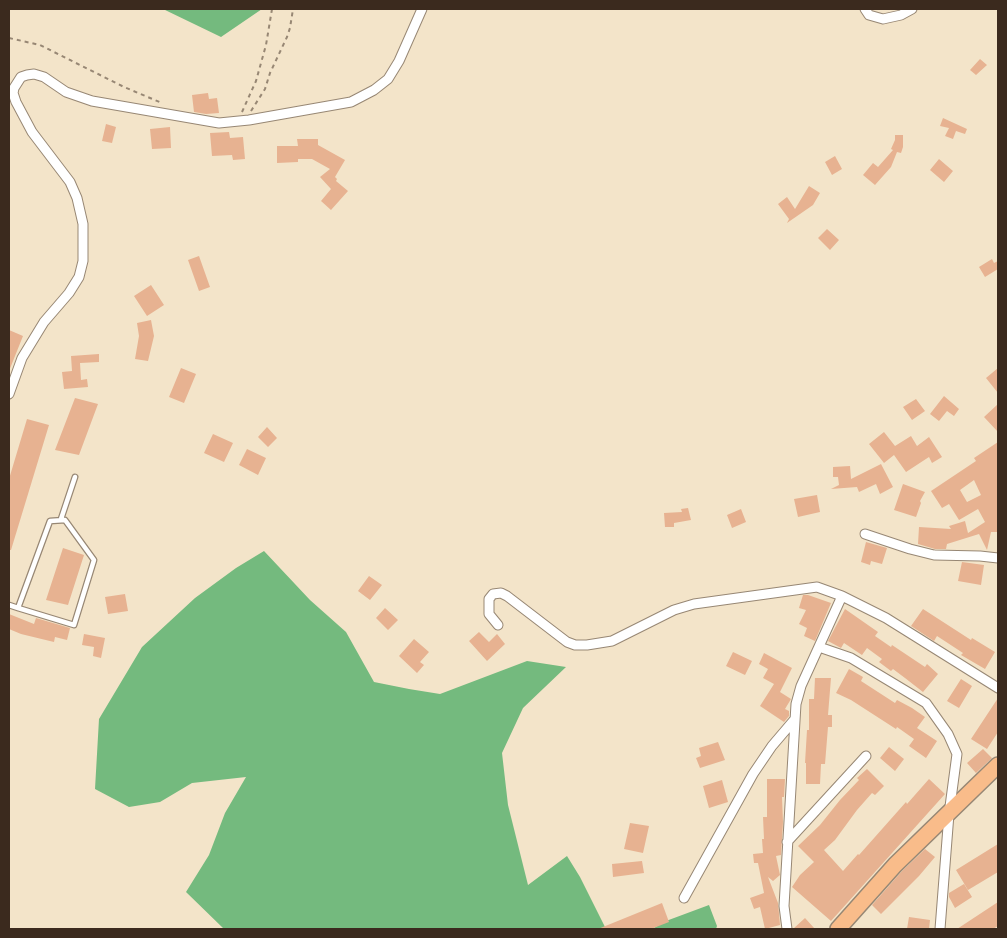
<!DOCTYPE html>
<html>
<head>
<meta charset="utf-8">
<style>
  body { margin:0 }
  #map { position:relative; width:1007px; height:938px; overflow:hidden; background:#f3e4c9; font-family:"Patrick Hand",sans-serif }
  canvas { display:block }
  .frame { position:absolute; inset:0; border:10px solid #3b2a1e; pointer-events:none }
</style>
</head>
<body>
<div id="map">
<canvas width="1007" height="938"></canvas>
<div class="frame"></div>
</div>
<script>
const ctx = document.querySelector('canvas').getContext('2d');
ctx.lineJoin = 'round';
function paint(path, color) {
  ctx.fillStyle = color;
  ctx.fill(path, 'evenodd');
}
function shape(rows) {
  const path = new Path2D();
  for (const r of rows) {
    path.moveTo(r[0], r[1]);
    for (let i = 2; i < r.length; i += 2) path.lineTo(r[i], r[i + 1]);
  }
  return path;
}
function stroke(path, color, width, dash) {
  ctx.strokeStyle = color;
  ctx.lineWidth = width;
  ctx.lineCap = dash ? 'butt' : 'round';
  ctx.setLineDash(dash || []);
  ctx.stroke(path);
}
const forest = shape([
  [163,9,262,9,221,37],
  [264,551,310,600,346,632,374,682,409,689,440,694,527,661,566,667,523,708,502,753,508,805,528,885,567,856,580,877,606,929,224,929,186,892,209,855,225,813,246,777,192,783,160,802,129,807,95,789,99,719,142,647,195,598,236,568],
  [709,905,717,926,716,929,652,929,666,921]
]);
const building = shape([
  [980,59,987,65,976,75,970,70],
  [208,93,209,99,217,98,219,113,206,114,194,112,192,95],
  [943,118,967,129,965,134,956,131,953,139,945,136,949,128,940,126],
  [106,124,116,127,112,143,102,141],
  [170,127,171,148,152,149,150,129],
  [229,132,230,138,243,137,245,159,233,160,232,155,212,156,210,133],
  [895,135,903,135,903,147,901,153,897,152,891,167,875,185,863,175,873,163,878,167,893,150,891,149,895,140],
  [297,139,318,139,318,145,345,160,335,177,337,179,336,181,348,191,331,210,321,201,331,189,320,177,330,169,312,159,298,159,298,162,277,163,277,146,298,146],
  [835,156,842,169,832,175,825,162],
  [939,159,953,171,944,182,930,170],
  [809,186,820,193,813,205,787,223,789,219,778,204,787,197,795,209],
  [827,229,839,240,830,250,818,238],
  [199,256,210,287,199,291,188,260],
  [992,259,994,263,998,261,998,269,985,277,979,267],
  [151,285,164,305,147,316,134,296],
  [151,320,154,336,148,361,135,359,139,336,137,323],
  [9,330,23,336,9,371],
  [99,354,99,362,80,363,81,380,87,379,88,387,64,389,62,372,72,371,71,356],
  [181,368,196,374,184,403,169,397],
  [998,368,998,393,986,378],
  [944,396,959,409,954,416,947,411,939,421,930,414],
  [75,398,98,404,79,455,55,450],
  [916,399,925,411,912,420,903,407],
  [998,404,998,432,984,417],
  [27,419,49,425,11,550,9,550,9,479],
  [267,427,277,438,268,447,258,437],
  [884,432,895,446,911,436,917,446,929,437,942,457,932,463,929,457,906,472,894,455,884,463,869,444],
  [213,434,233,443,224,462,204,453],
  [998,442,998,532,991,532,987,550,979,534,947,544,946,549,935,549,918,544,919,527,951,529,949,526,965,521,968,533,985,522,978,509,959,520,949,504,942,508,931,491,976,461,974,458],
  [974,480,981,495,967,502,960,490],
  [247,449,266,458,258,475,239,465],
  [881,464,893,487,880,494,876,484,859,492,857,487,831,489,839,485,838,477,833,477,833,467,850,466,851,479],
  [903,484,925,492,920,501,921,503,916,517,894,510],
  [817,495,820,512,798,517,794,499],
  [688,508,691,520,674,523,674,527,665,527,664,513,682,512,681,509],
  [741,509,746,522,732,528,727,515],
  [866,542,887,548,882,564,871,561,870,565,861,562],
  [63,548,84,555,68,605,46,600],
  [962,562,984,565,981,585,958,581],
  [369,576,382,585,370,600,358,591],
  [125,594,128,611,108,614,105,597],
  [803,595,808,595,831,603,815,641,804,636,807,628,799,624,806,610,799,608],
  [385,608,398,620,388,630,376,618],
  [845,609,878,632,875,636,891,647,892,645,925,667,927,664,938,674,923,692,905,678,893,669,891,671,879,662,882,659,867,648,862,655,844,643,841,648,828,641],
  [923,609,971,640,972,638,995,652,985,669,961,655,963,653,937,636,934,641,911,626],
  [9,614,34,624,36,618,70,628,67,640,55,637,54,642,21,634,9,629],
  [479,632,489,642,497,634,505,644,487,661,469,641],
  [84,634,105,638,101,658,93,656,94,647,82,645],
  [414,639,429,652,420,662,424,665,417,673,399,656],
  [733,652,752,661,745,675,726,666],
  [764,653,792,668,780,692,791,699,785,709,789,711,789,716,784,722,760,706,774,684,763,678,768,669,759,664],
  [849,669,863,677,861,681,895,703,897,700,912,708,925,717,917,728,937,741,926,758,909,746,914,739,897,727,896,729,851,700,836,693],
  [815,678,831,678,828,715,832,715,832,727,828,727,825,764,821,764,820,784,806,784,806,763,805,763,807,730,809,730,809,699,814,699],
  [961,679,972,686,959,708,947,701],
  [998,698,998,732,987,749,971,739],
  [718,742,725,760,700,768,696,758,701,756,699,748],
  [889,747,904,759,895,771,880,758],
  [983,749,992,758,976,773,967,763],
  [867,769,884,786,875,795,872,793,857,810,835,840,824,850,843,871,858,854,859,855,906,802,907,804,929,779,945,794,831,921,792,887,800,875,814,862,798,846,820,825,840,800,859,780,857,778],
  [767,779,785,779,784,797,782,797,783,822,781,855,776,856,780,875,773,881,768,877,778,903,780,925,765,929,760,907,754,909,750,898,764,893,758,863,754,863,753,854,763,853,762,839,764,839,763,817,767,817],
  [722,780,728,802,709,808,703,786],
  [630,823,649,826,643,853,624,849],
  [998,844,998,872,968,890,956,870],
  [925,849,935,857,919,876,881,914,872,905,902,871],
  [642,861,644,873,613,877,612,864],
  [964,884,972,897,955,908,949,897,949,893],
  [998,902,998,926,993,929,957,929],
  [662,903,669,922,651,929,598,929],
  [909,917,930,920,929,929,907,929],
  [805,918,815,929,793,929]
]);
const path = shape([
  [9,38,40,45,124,87,162,103],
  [251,111,265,89,270,73,287,37,290,28,293,9],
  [242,112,256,81,266,45,272,9]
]);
const lane = shape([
  [61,519,75,477],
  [9,605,18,608,74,625,94,560,65,520,50,521,18,608]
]);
const street = shape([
  [865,9,869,15,883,19,901,15,912,9],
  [9,394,22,358,44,322,69,293,79,277,83,261,83,224,77,198,70,182,32,132,16,102,13,93,14,88,21,77,27,75,34,74,44,77,66,92,92,101,219,123,249,120,351,102,374,90,388,79,399,61,422,9],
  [865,534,910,549,934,555,980,556,998,558],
  [498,625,489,614,489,599,493,594,501,593,507,596,567,642,575,645,587,645,612,641,674,610,694,604,817,587,842,596],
  [819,647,851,658,926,703,948,734,957,754,949,814,940,929],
  [787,842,866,756],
  [684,898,753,774,772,746,795,719],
  [787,929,784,906,796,704,801,686,842,596,886,618,998,688]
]);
const primary = shape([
  [838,929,895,865,998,765]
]);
paint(forest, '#74ba7e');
paint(building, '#e7b291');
stroke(lane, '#978774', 7);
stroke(street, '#978774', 11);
stroke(primary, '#978774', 18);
stroke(path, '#978774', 2, [4, 4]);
stroke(lane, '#fff', 4.5);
stroke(street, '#fff', 9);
stroke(primary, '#f9bc8a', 15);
</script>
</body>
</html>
